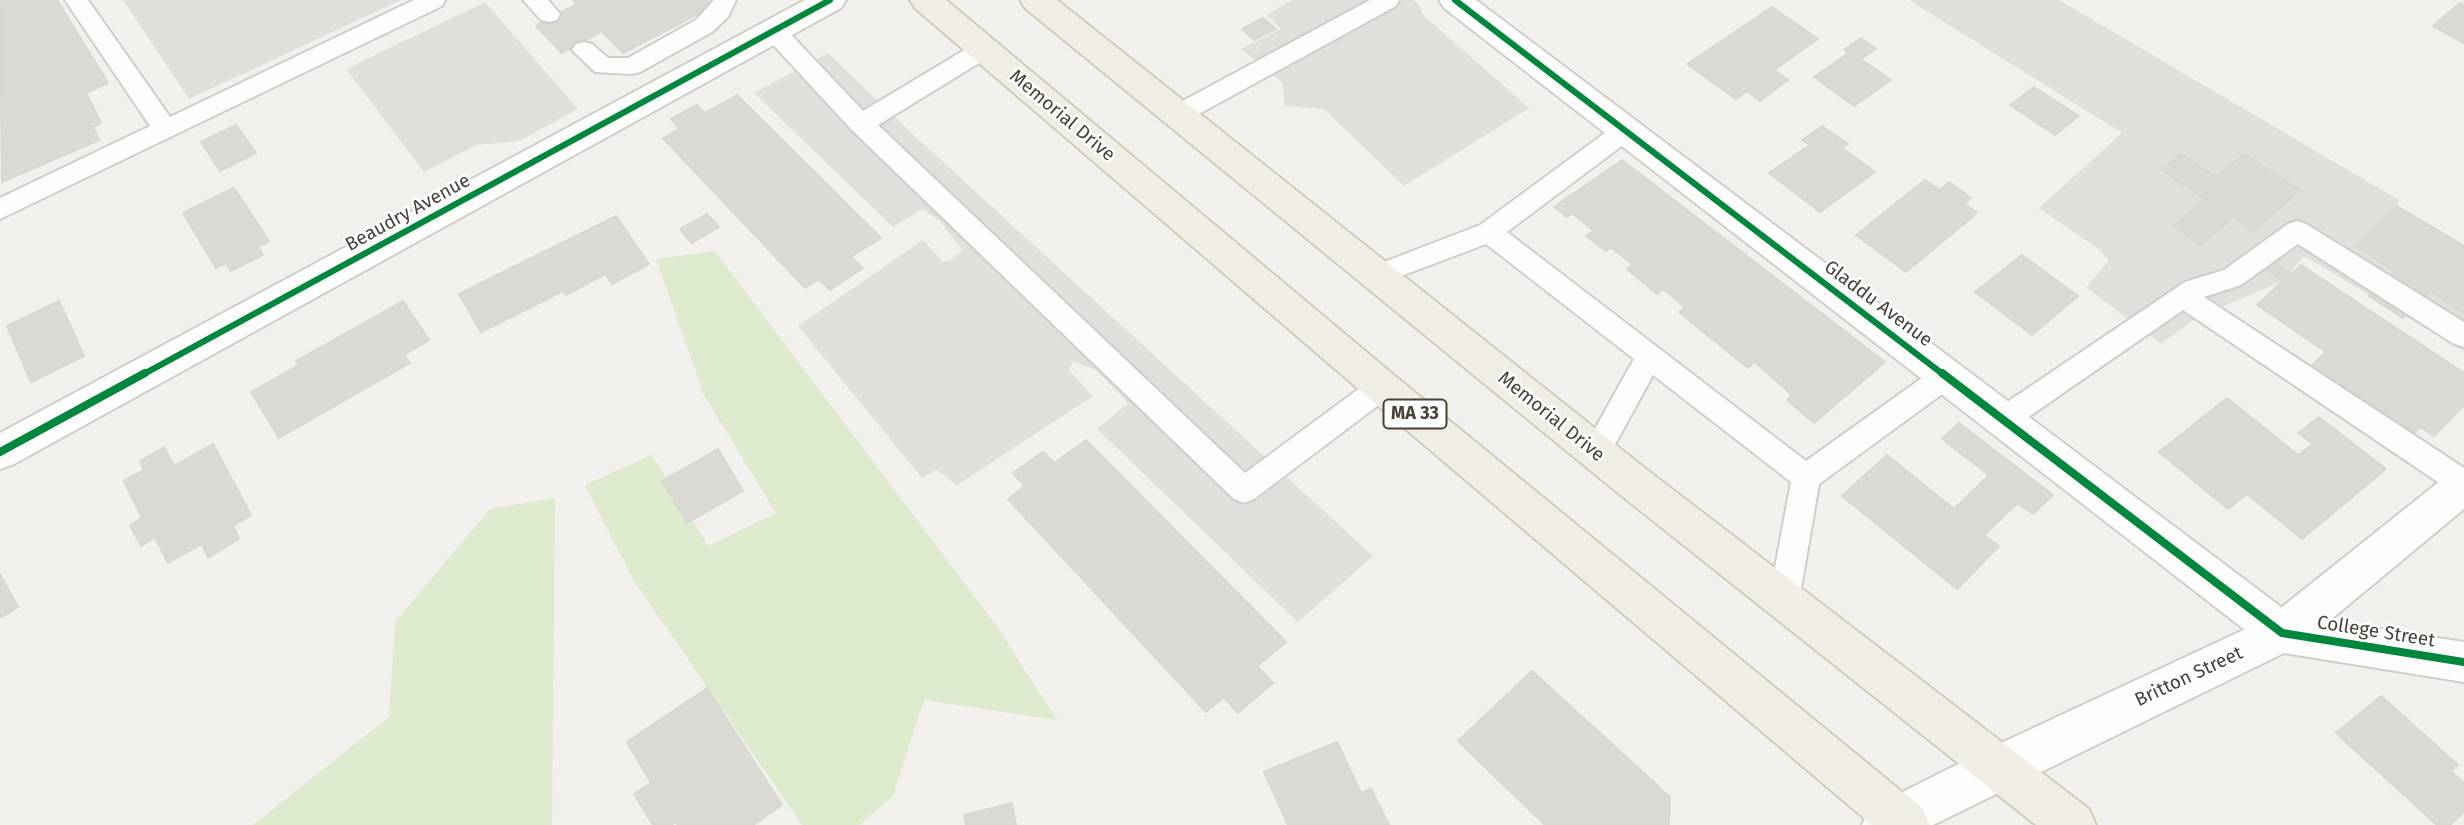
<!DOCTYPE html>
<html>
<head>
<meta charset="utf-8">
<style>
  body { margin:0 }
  canvas { display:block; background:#f1f0ec }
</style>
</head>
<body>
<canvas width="2464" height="825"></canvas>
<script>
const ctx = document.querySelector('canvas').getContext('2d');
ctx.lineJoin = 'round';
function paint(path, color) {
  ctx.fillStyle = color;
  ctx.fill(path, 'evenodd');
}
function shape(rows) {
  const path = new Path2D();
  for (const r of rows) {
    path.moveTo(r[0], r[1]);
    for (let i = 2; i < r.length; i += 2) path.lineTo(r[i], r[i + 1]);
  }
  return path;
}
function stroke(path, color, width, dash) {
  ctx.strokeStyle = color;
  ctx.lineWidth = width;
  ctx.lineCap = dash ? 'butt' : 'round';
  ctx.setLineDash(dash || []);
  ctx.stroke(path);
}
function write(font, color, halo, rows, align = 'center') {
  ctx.font = font + ' "Fira Sans",sans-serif';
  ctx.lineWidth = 5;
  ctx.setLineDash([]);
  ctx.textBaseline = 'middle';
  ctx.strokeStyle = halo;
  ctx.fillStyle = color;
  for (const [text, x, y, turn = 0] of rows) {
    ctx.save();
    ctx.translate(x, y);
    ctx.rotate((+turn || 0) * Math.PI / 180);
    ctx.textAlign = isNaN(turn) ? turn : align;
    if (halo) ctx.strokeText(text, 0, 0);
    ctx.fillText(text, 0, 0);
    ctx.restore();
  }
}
const green = shape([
  [715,251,996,625,1057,720,924,700,893,796,860,825,802,825,632,578,585,485,652,455,708,546,776,513,704,395,656,259],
  [555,498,552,825,253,825,389,717,395,622,490,509]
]);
const parking = shape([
  [123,0,401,0,189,99],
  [1292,0,1413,0,1419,5,1423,15,1529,108,1404,186,1324,109,1285,106,1282,82,1241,49,1281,29,1267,15],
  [1909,0,2059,0,2399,200,2397,206,2356,246,2464,313,2464,351,2304,256,2283,281,2196,318,2161,344,2086,287,2109,261,2101,251,2039,208,2122,133],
  [2244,154,2300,190,2254,231,2233,217,2201,245,2205,199,2163,170,2216,177],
  [485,2,578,109,519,141,477,145,424,172,346,69],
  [828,53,905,127,1373,556,1298,622,1097,429,1128,403,1096,370,1073,361,1069,371,1093,396,957,485,937,470,922,478,798,326,923,240,942,261,950,261,962,250,940,221,923,209,893,227,754,93]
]);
const building = shape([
  [0,0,57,0,108,83,86,93,101,123,93,127,99,140,2,182,0,0],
  [573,0,707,0,713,6,623,53,602,31,562,53,536,26,577,4,573,0],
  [2460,3,2464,5,2464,43,2433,26,2460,3],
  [1772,7,1818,39,1774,70,1788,80,1760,101,1747,91,1736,99,1687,64,1772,7],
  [1263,18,1276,29,1254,40,1242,29,1263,18],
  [1861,38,1876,49,1861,59,1891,80,1854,106,1814,77,1849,53,1844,50,1861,38],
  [2034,87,2079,116,2055,135,2010,105,2034,87],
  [737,95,881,238,851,257,863,268,830,290,819,279,805,288,663,138,679,129,671,119,697,105,705,113,737,95],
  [236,125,256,153,220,171,201,142,236,125],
  [1822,126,1848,144,1842,148,1875,172,1820,212,1769,173,1810,145,1802,140,1822,126],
  [2181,154,2216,177,2244,154,2300,190,2254,231,2233,217,2201,245,2173,226,2205,199,2162,170,2181,154],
  [1622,160,1885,362,1814,423,1787,400,1792,395,1755,362,1748,368,1679,312,1685,307,1663,289,1657,294,1627,269,1633,265,1611,247,1606,251,1586,236,1594,231,1572,213,1567,217,1554,207,1622,160],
  [1925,180,1940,190,1949,182,1971,198,1964,203,1977,213,1906,272,1856,235,1925,180],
  [234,188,269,241,258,247,263,255,231,271,226,263,216,268,183,213,234,188],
  [2397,206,2464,246,2464,313,2429,291,2403,318,2369,296,2395,271,2355,246,2397,206],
  [707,214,719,227,692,243,680,229,707,214],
  [616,216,649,264,612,284,605,274,566,295,563,291,481,332,459,294,616,216],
  [2022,255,2078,296,2032,335,1975,292,2022,255],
  [2275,262,2292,274,2301,265,2464,373,2464,405,2434,436,2420,427,2405,442,2297,380,2326,352,2257,305,2283,281,2266,270,2275,262],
  [59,301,84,356,31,382,7,326,59,301],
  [403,301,429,340,404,355,410,363,279,438,251,392,299,365,296,361,403,301],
  [2227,398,2298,455,2313,444,2298,433,2319,417,2386,469,2302,539,2247,494,2228,509,2159,452,2227,398],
  [1959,423,2053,495,2033,514,2018,503,1984,535,1999,546,1957,589,1842,496,1887,455,1954,509,1989,475,1942,439,1959,423],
  [1086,440,1286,642,1257,666,1273,683,1238,713,1224,697,1206,712,1008,499,1025,486,1013,473,1043,452,1054,463,1086,440],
  [213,444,251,515,233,526,239,539,208,558,202,544,168,563,155,537,141,546,130,525,142,518,124,481,144,470,140,461,164,447,174,466,213,444],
  [718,449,743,491,687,523,662,481,718,449],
  [0,574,18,607,0,618,0,574],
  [1532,671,1670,797,1669,825,1545,825,1458,741,1532,671],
  [707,688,782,805,753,825,678,825,676,822,670,825,653,825,634,794,651,783,627,742,707,688],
  [2381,696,2458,765,2451,771,2464,783,2464,812,2450,825,2437,825,2336,733,2381,696],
  [1337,742,1361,793,1371,789,1389,825,1288,825,1264,772,1337,742],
  [1012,803,1016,825,966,825,964,815,1012,803]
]);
const service = shape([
  [65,0,88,0,170,117,414,0,445,0,442,6,0,219,0,198,150,126,65,0],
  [523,0,548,0,560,14,557,20,549,22,541,20,523,0],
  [714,0,736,0,728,17,712,32,640,72,632,74,595,72,572,50,576,44,584,42,592,44,608,58,628,58,696,20,714,0],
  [1370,0,1399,0,1396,6,1186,121,1177,124,1168,121,1165,115,1168,109,1370,0],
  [773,22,781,24,863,111,976,43,984,41,992,43,996,49,992,55,878,125,1245,473,1372,379,1382,375,1392,379,1396,387,1392,395,1254,499,1244,503,1234,499,852,130,765,36,761,30,765,24,773,22],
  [1626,121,1635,124,1638,130,1635,136,1507,232,1806,461,1936,368,1946,365,1956,368,1960,376,1956,384,1819,484,1799,600,1795,610,1784,614,1773,610,1769,600,1791,482,1653,375,1606,461,1596,464,1586,461,1582,452,1634,359,1486,244,1375,286,1366,283,1362,276,1366,269,1480,225,1617,124,1626,121],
  [2297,221,2306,224,2464,322,2464,347,2454,344,2298,244,2241,285,2204,297,2464,468,2464,497,2454,493,2183,310,2014,427,2004,431,1994,427,1990,419,1994,411,2185,282,2224,270,2288,224,2297,221]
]);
const minor = shape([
  [805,0,846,0,841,8,14,464,0,469,0,433,805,0],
  [1439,0,1476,0,2297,619,2303,633,2297,647,2282,653,2267,647,1444,8,1439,0]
]);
const tertiary = shape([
  [2464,468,2464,509,2329,621,2464,642,2464,682,2284,653,1933,825,1862,825,1869,809,1982,752,2267,619,2450,473,2464,468]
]);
const primary = shape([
  [910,0,946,0,1395,376,1923,809,1930,825,1872,825,1369,398,915,8,910,0],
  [1020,0,1057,0,1646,469,2089,809,2096,825,2036,825,1618,493,1025,8,1020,0]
]);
const cyclewayFar1 = shape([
  [1455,0,1944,375],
  [142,375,830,0]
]);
const cycleway = shape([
  [1942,373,2282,633,2464,662],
  [0,452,145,373]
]);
const shields = [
  [1415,414,63]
];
const shieldNames = [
  ["MA 33",1415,414]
];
const streetNames = [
  ["Memorial Drive",1062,116,40],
  ["Beaudry Avenue",408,213,-29],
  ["Gladdu Avenue",1878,304,37],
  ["Memorial Drive",1551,417,39],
  ["College Street",2376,632,9],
  ["Britton Street",2189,677,-25]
];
paint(green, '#deeace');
paint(parking, '#e0dfdc');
paint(building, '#dbd9d4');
stroke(building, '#d9d7d2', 2);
stroke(service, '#cfcec9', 4);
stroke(minor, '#cfcec9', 4);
stroke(tertiary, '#cfcec9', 4);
stroke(primary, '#d2ccba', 4);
paint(service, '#fdfdfc');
paint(minor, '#fdfdfc');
paint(tertiary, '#fdfdfc');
paint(primary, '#f0ede5');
stroke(cyclewayFar1, '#00873e', 6);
stroke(cycleway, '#00873e', 8);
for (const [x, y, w] of shields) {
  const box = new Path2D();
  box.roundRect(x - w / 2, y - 14.5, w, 29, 5);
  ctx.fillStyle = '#fff';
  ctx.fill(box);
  stroke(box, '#474138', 2);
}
write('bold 18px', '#474138', null, shieldNames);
write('19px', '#474138', '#fff', streetNames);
</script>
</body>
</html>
